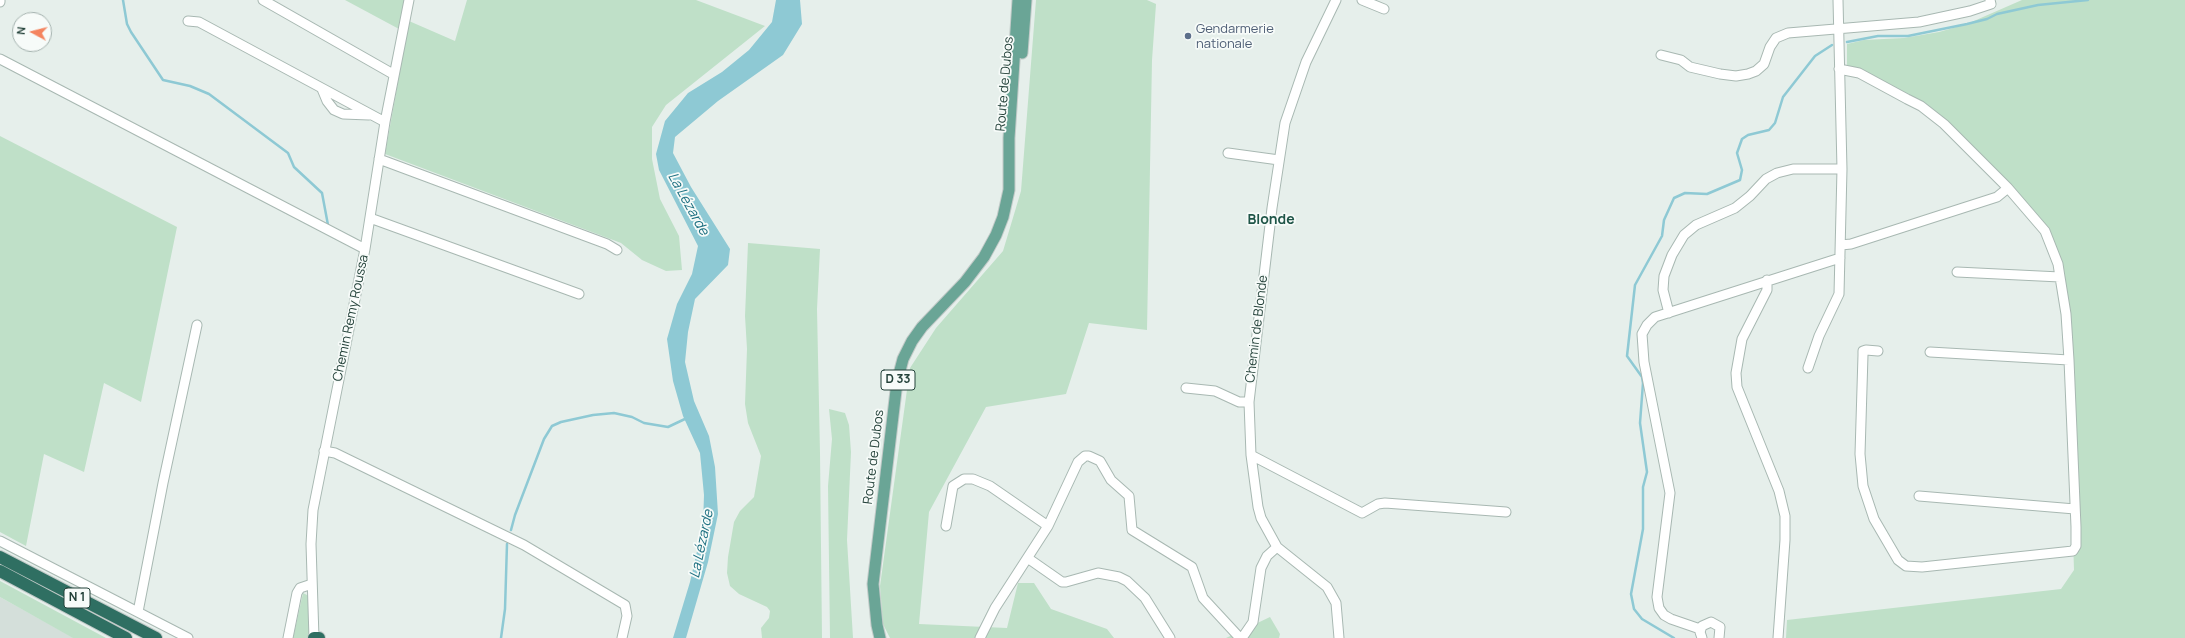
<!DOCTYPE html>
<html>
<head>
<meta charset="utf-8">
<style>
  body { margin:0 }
  #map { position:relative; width:2185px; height:638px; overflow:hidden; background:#e6efeb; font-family:Manrope,sans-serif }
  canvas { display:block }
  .north { position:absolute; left:12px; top:12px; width:40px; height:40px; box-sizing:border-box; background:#f7fbf9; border:1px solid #a3b1ad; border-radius:50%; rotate:277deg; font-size:11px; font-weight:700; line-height:16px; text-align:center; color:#24423a }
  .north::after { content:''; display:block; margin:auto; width:14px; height:18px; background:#f4845f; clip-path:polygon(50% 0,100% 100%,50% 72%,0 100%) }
</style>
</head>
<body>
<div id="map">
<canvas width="2185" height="638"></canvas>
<div class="north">N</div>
</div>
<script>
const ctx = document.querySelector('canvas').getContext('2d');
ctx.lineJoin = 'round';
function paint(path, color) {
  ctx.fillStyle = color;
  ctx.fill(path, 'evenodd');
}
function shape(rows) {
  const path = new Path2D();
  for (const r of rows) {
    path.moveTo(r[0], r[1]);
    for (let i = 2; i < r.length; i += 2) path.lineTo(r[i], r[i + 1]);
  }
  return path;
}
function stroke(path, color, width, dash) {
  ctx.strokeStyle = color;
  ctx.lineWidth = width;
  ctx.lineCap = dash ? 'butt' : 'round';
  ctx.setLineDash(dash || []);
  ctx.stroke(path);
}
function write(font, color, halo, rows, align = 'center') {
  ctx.font = font + ' Manrope,sans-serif';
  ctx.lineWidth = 3.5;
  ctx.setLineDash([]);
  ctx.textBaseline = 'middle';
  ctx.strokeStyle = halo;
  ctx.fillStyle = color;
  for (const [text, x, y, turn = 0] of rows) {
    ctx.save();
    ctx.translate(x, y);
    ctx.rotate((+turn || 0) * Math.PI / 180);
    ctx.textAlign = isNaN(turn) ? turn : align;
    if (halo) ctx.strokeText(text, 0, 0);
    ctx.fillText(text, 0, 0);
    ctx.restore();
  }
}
const built = shape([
  [0,597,74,638,0,638]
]);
const green = shape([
  [345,0,405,0,399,29],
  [467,0,696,0,765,26,666,105,652,127,652,159,660,199,679,236,682,270,666,271,642,260,621,243,385,154,409,21,455,41],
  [1036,0,1147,0,1156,4,1152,60,1147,330,1089,323,1066,394,986,407,929,512,919,624,1007,628,1018,583,1034,583,1051,609,1107,629,1114,638,890,638,883,624,880,586,910,368,936,328,1003,251,1021,191],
  [2022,0,2185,0,2185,638,1786,638,1787,620,2061,589,2074,570,2066,314,2045,231,1921,106,1847,71,1847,44,1864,40,1904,38,1939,32,1967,24],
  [0,136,177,227,141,402,104,383,84,472,44,454,26,546,0,532],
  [748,243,820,249,817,309,820,453,822,638,762,638,761,628,769,618,770,611,767,607,739,594,730,586,727,573,728,557,734,522,740,511,754,497,761,456,748,423,745,404,747,349,745,316],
  [829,409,845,413,849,425,851,452,847,540,853,638,830,638,828,486,832,439],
  [0,581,106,638,73,638,0,597],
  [303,593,309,596,309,638,293,638],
  [1270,617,1280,634,1279,638,1226,638]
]);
const water = shape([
  [776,0,800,0,802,24,783,55,718,101,675,137,673,153,691,187,730,249,728,265,695,299,688,332,685,362,694,401,709,436,715,467,718,514,708,562,686,638,673,638,690,582,703,525,704,495,700,453,683,416,673,381,667,339,677,304,692,274,698,246,659,170,656,154,665,121,688,93,722,72,749,50,772,22]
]);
const stream = shape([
  [123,0,127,24,131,32,163,80,190,86,209,94,288,153,294,167,322,193,328,225],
  [1847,42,1878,36,1908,36,1967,24,1987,19,1997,14,2038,5,2088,0],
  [511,530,515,515,544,439,552,426,561,422,593,415,614,413,632,417,644,423,668,427,687,418],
  [501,638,505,609,507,544],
  [1674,638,1642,619,1634,609,1631,594,1643,529,1643,487,1647,472,1640,423,1643,383,1642,377,1627,356,1635,285,1662,236,1664,220,1674,198,1685,193,1707,194,1740,180,1742,170,1737,153,1742,139,1748,135,1769,130,1775,123,1783,97,1815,56,1832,45]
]);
const minor = shape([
  [263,0,393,74],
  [1336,0,1306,62,1285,123,1272,208,1249,402,1251,455,1258,507,1261,518,1277,547,1327,587,1336,603,1339,638],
  [1362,0,1384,9],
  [0,2,0,0],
  [188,21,199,22,385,122],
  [1661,55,1681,60,1690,67,1720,74,1736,76,1748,74,1756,71,1764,64,1770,47,1776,38,1788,33,1919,22,1970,11,1991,4,1990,0],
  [0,59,365,249],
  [1839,69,1859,73,1907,99,1921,106,1944,124,2008,188,2045,231,2058,264,2060,277,1957,272],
  [322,89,327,101,334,110,343,114,369,115],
  [1228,153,1279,160],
  [379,159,607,244,617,250],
  [370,218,579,294],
  [1841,245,1851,244,1997,197,2008,188],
  [1767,280,1767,290,1742,339,1736,373,1737,387,1779,491,1785,516,1785,540,1778,638],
  [1669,313,1663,290,1664,276,1672,255,1684,235,1696,225,1735,208,1750,196,1766,179,1777,173,1793,169,1842,169],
  [1878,351,1866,350,1863,351,1863,355,1860,454,1863,486,1874,519,1898,560,1906,566,1922,567,2073,551,2076,546,2076,527,2069,360,2066,314,2060,277],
  [1930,352,2069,360],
  [1808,368,1819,336,1839,294,1842,169,1838,0],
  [1186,388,1215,391,1239,402,1249,402],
  [324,451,335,453,524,545,625,605,627,616,622,638],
  [1251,455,1362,513,1378,504,1385,503,1506,512],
  [1919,496,2075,509],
  [946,526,953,486,964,479,973,479,990,486,1048,526],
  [0,541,188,638],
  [1029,559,1062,582,1066,582,1098,573,1119,577,1127,581,1145,598,1170,638],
  [138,612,163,483,197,325],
  [1700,629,1671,619,1664,615,1659,608,1657,597,1670,493,1644,362,1642,334,1647,325,1655,317,1840,258],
  [288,638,297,593,300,588,312,584],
  [314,638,311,544,313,510,365,249,385,122,409,0],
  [980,638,995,608,1048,526,1078,462,1085,456,1089,456,1100,461,1111,480,1129,496,1132,530,1192,567,1203,598,1240,638],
  [1242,638,1253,622,1261,568,1267,556,1277,547],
  [1702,638,1700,632,1702,626,1711,622,1720,627,1719,638]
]);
const major = shape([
  [1022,53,1026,0],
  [880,638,877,625,873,584,897,382,903,359,912,341,922,327,965,282,984,257,996,235,1003,217,1009,190,1009,138,1018,0]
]);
const highway = shape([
  [0,557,156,638],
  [0,571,126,638],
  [314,638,319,638]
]);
const markers = [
  [1188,36,4,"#5c6f8a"]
];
const shields = [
  [898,380,34],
  [77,598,26]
];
const shieldNames = [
  ["D 33",898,380],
  ["N 1",77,598]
];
const serviceNames = [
  ["Gendarmerie",1196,29],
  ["nationale",1196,44]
];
const streetNames = [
  ["Route de Dubos",1005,84,-85],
  ["Chemin Remy Roussa",351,318,-78],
  ["Chemin de Blonde",1257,329,-83],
  ["Route de Dubos",874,457,-83]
];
const waterNames = [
  ["La Lézarde",688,204,61],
  ["La Lézarde",702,544,-78]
];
const neighbourhoodNames = [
  ["Blonde",1271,220]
];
paint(built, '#d4dfda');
paint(green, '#bfe0c8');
paint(water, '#8ec9d4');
stroke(stream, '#8ec9d4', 2.5);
stroke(minor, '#a8b8b2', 11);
stroke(major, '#c2cac8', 13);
stroke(highway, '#c2cac8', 14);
stroke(minor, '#fff', 9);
stroke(major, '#6aa596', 11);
stroke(highway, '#2f6f62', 12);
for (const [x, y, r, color] of markers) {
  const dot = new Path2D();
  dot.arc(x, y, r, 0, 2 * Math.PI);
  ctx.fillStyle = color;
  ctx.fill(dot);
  stroke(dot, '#f7fbf9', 1.5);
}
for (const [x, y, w] of shields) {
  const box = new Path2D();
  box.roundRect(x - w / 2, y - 10, w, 20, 3);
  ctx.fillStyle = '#f7fbf9';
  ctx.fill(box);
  stroke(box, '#24423a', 1);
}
write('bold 12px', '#24423a', null, shieldNames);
write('13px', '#4e5e75', '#f7fbf9', serviceNames, 'left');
write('13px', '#24423a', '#f7fbf9', streetNames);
write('italic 14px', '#1c6f80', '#f7fbf9', waterNames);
write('bold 14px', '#1f5548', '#f7fbf9', neighbourhoodNames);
</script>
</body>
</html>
